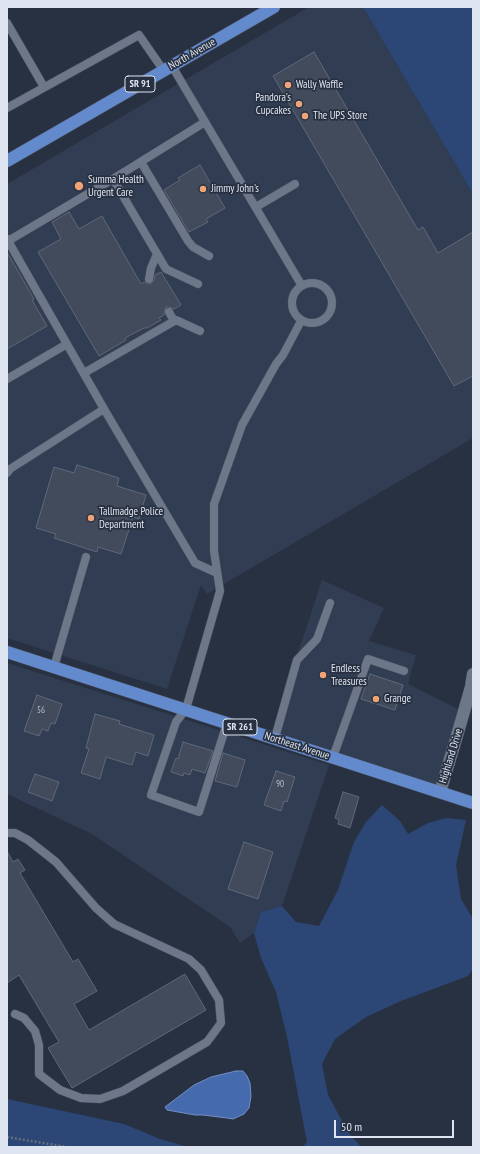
<!DOCTYPE html>
<html>
<head>
<meta charset="utf-8">
<style>
  body { margin:0 }
  #map { position:relative; width:480px; height:1154px; overflow:hidden; background:#283141; font-family:"PT Sans Narrow",sans-serif }
  canvas { display:block }
  .frame { position:absolute; inset:0; border:8px solid #dfe5f0; pointer-events:none }
  .scale { position:absolute; left:334px; top:1120px; width:120px; height:18px; box-sizing:border-box; border:2px solid #dfe5f0; border-top:0; padding-left:5px; font-size:12px; line-height:14px; white-space:nowrap; color:#dfe5f0; -webkit-text-stroke:3px #283141; paint-order:stroke }
</style>
</head>
<body>
<div id="map">
<canvas width="480" height="1154"></canvas>
<div class="frame"></div>
<div class="scale">50 m</div>
</div>
<script>
const ctx = document.querySelector('canvas').getContext('2d');
ctx.lineJoin = 'round';
function paint(path, color) {
  ctx.fillStyle = color;
  ctx.fill(path, 'evenodd');
}
function shape(rows) {
  const path = new Path2D();
  for (const r of rows) {
    if (r.length === 3) {
      path.moveTo(r[0] + r[2], r[1]);
      path.arc(r[0], r[1], r[2], 0, 2 * Math.PI);
      continue;
    }
    path.moveTo(r[0], r[1]);
    for (let i = 2; i < r.length; i += 2) path.lineTo(r[i], r[i + 1]);
  }
  return path;
}
function stroke(path, color, width, dash) {
  ctx.strokeStyle = color;
  ctx.lineWidth = width;
  ctx.lineCap = dash ? 'butt' : 'round';
  ctx.setLineDash(dash || []);
  ctx.stroke(path);
}
function write(font, color, halo, rows, align = 'center') {
  ctx.font = font + ' "PT Sans Narrow",sans-serif';
  ctx.lineWidth = 3.5;
  ctx.setLineDash([]);
  ctx.textBaseline = 'middle';
  ctx.strokeStyle = halo;
  ctx.fillStyle = color;
  for (const [text, x, y, turn = 0] of rows) {
    ctx.save();
    ctx.translate(x, y);
    ctx.rotate((+turn || 0) * Math.PI / 180);
    ctx.textAlign = isNaN(turn) ? turn : align;
    if (halo) ctx.strokeText(text, 0, 0);
    ctx.fillText(text, 0, 0);
    ctx.restore();
  }
}
const built = shape([
  [309,7,363,7,473,194,473,438,207,594,201,585,167,689,7,638,7,184],
  [322,580,384,608,369,641,416,655,408,684,460,710,436,788,272,732],
  [7,663,329,765,282,906,261,912,254,933,240,943,230,927,92,834,7,794]
]);
const green = shape([
  [363,7,473,7,473,194],
  [382,805,400,821,408,834,428,823,446,818,466,820,456,865,461,899,473,919,473,969,468,976,401,1001,366,1017,335,1039,322,1064,328,1095,348,1132,361,1147,303,1147,307,1142,287,1037,276,992,261,958,254,933,261,912,282,906,296,922,319,926,338,890,354,842,366,822],
  [7,1099,124,1124,160,1139,188,1147,7,1147]
]);
const water = shape([
  [236,1071,243,1071,247,1076,250,1083,251,1096,249,1108,244,1114,233,1119,227,1118,203,1115,195,1115,167,1110,165,1107,194,1085,211,1077,236,1071]
]);
const building = shape([
  [314,52,418,230,423,227,438,253,473,232,473,376,454,386,273,76,314,52],
  [200,165,225,208,206,219,208,222,189,232,164,190,180,180,178,178,200,165],
  [69,212,79,229,102,216,141,284,144,282,148,284,151,284,154,280,155,275,161,272,181,305,174,309,169,307,166,307,164,312,164,315,159,318,161,320,147,328,144,328,125,338,126,340,99,356,38,252,61,239,52,222,69,212],
  [7,252,34,299,32,300,47,326,7,349,7,252],
  [77,465,119,478,117,486,146,495,139,519,133,517,121,554,98,547,97,552,54,538,56,534,36,528,54,467,74,473,77,465],
  [370,674,403,685,395,710,361,699,370,674],
  [37,695,62,704,55,724,51,723,48,731,42,729,39,736,24,731,37,695],
  [95,714,120,721,119,724,154,735,148,756,136,752,132,765,106,757,100,779,81,773,89,749,86,748,95,714],
  [183,742,213,751,205,773,192,769,190,775,184,773,183,776,171,772,176,758,178,759,183,742],
  [223,753,245,760,237,787,215,781,223,753],
  [276,771,295,777,287,802,284,801,281,811,264,805,276,771],
  [35,774,59,782,52,801,28,792,35,774],
  [343,792,359,797,350,828,338,824,339,820,335,818,343,792],
  [244,842,273,852,258,899,228,889,244,842],
  [7,851,13,862,18,859,25,870,20,873,73,962,78,959,97,991,74,1004,89,1030,185,974,206,1010,72,1088,48,1048,59,1042,19,975,7,983,7,851]
]);
const path = shape([
  [7,1137,67,1147]
]);
const lane = shape([
  [7,23,44,87],
  [172,66,302,286],
  [7,108,139,35,164,71],
  [141,162,188,241,193,247,209,256],
  [113,179,166,269,198,284],
  [256,207,295,184],
  [7,239,104,409],
  [8,241,113,179,205,122],
  [149,279,151,268,157,254],
  [312,303,20],
  [169,312,174,321],
  [84,373,176,320,200,331],
  [7,379,67,344],
  [7,473,10,469,104,409,195,563,217,573],
  [54,667,86,557],
  [227,723,199,812,151,795,176,722,186,709,220,591,214,551,214,504,242,425,276,364,283,355,301,321],
  [275,738,297,660,317,639,330,603],
  [333,757,368,659,404,671],
  [7,833,15,833,28,840,56,862,96,908,114,924,189,959,201,970,219,1000,221,1023,207,1042,123,1091,100,1099,81,1098,60,1090,39,1074,39,1045,35,1031,24,1018,15,1014]
]);
const street = shape([
  [440,792,456,739,471,687,473,674]
]);
const primary = shape([
  [7,161,274,7],
  [7,652,473,803]
]);
const markers = [
  [288,85,4,"#efa376"],
  [299,104,4,"#efa376"],
  [305,116,4,"#efa376"],
  [79,186,5,"#efa376"],
  [203,189,4,"#efa376"],
  [91,518,4,"#efa376"],
  [323,675,4,"#efa376"],
  [376,699,4,"#efa376"]
];
const numberNames = [
  ["56",41,710],
  ["90",280,784]
];
const shields = [
  [140,84,30],
  [240,727,34]
];
const shieldNames = [
  ["SR 91",140,84],
  ["SR 261",240,727]
];
const streetNames = [
  ["North Avenue",192,54,-30],
  ["Northeast Avenue",297,746,18],
  ["Highland Drive",451,756,-73]
];
const poiNames = [
  ["Wally Waffle",296,85],
  ["Pandora's",291,98,"right"],
  ["Cupcakes",291,111,"right"],
  ["The UPS Store",313,116],
  ["Summa Health",88,180],
  ["Urgent Care",88,193],
  ["Jimmy John's",211,189],
  ["Tallmadge Police",99,512],
  ["Department",99,525],
  ["Endless",331,669],
  ["Treasures",331,682],
  ["Grange",384,699]
];
paint(built, '#313d52');
paint(green, '#2c4776');
paint(water, '#456aae');
stroke(water, '#738fc2', 1);
paint(building, '#414b5b');
stroke(building, '#5e687a', 1);
stroke(lane, '#474e5b', 9);
stroke(street, '#474e5b', 13);
stroke(primary, '#474e5b', 13);
stroke(path, '#676f7d', 2.5, [2, 2]);
stroke(lane, '#6d778a', 8);
stroke(street, '#6d778a', 12);
stroke(primary, '#648ace', 12);
for (const [x, y, r, color] of markers) {
  const dot = new Path2D();
  dot.arc(x, y, r, 0, 2 * Math.PI);
  ctx.fillStyle = color;
  ctx.fill(dot);
  stroke(dot, '#283141', 1.5);
}
write('9px', '#b8becb', null, numberNames);
for (const [x, y, w] of shields) {
  const box = new Path2D();
  box.roundRect(x - w / 2, y - 8, w, 16, 3);
  ctx.fillStyle = '#283141';
  ctx.fill(box);
  stroke(box, '#dfe5f0', 1);
}
write('bold 10px', '#dfe5f0', null, shieldNames);
write('11px', '#dfe5f0', '#283141', streetNames);
write('11px', '#dfe5f0', '#283141', poiNames, 'left');
</script>
</body>
</html>
